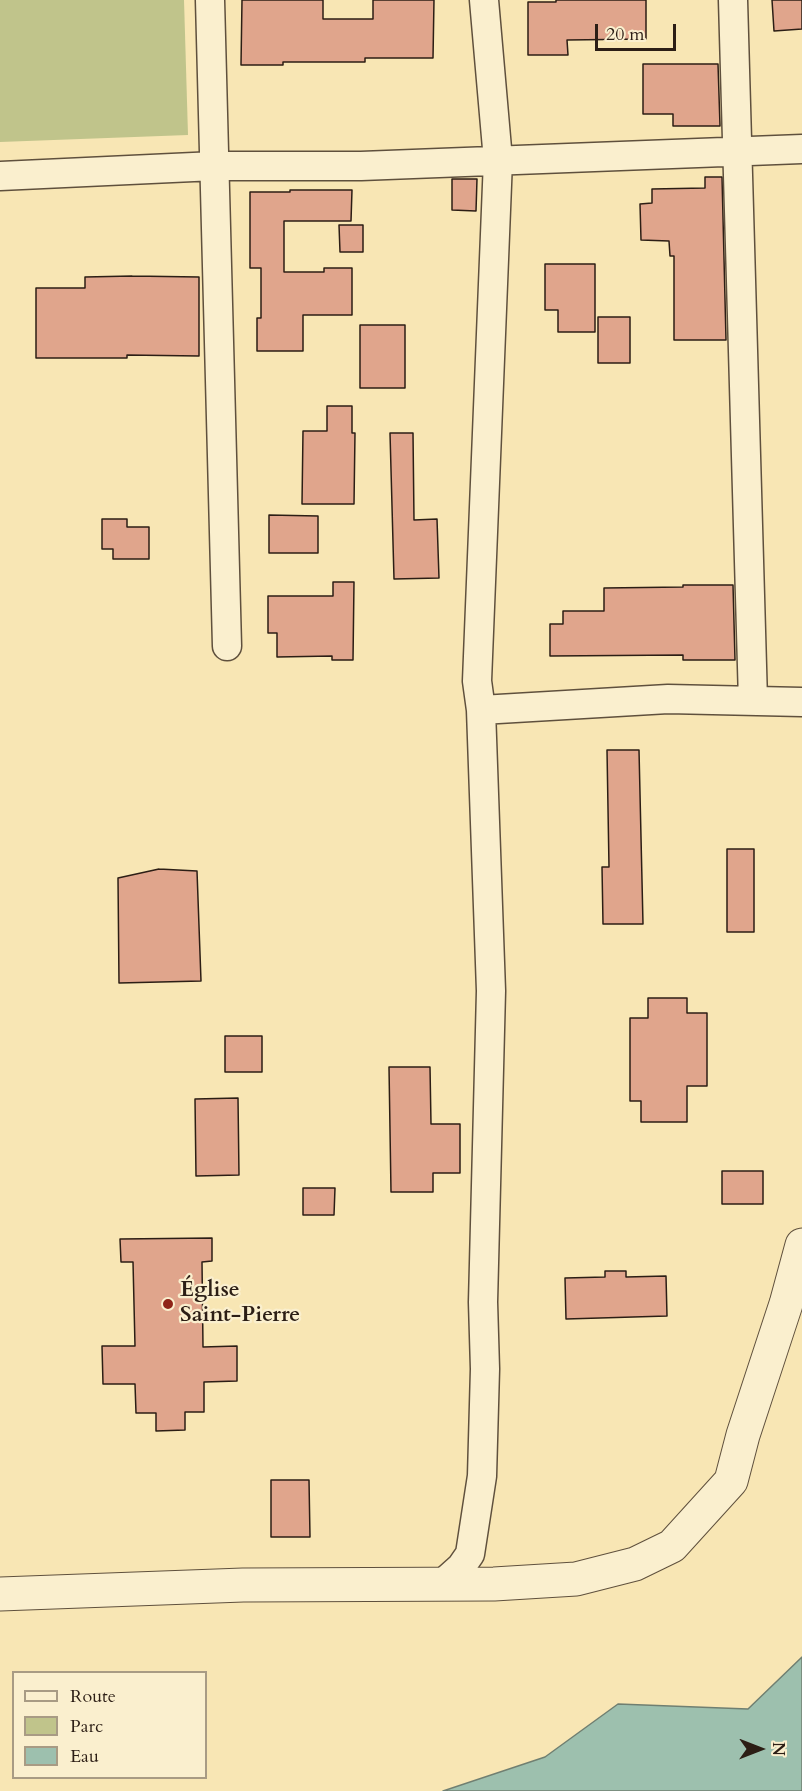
<!DOCTYPE html>
<html>
<head>
<meta charset="utf-8">
<style>
  body { margin:0 }
  #map { position:relative; width:802px; height:1791px; overflow:hidden; background:#f8e6b4; font-family:Cardo,serif }
  canvas { display:block }
  .legend { position:absolute; left:12px; top:1671px; width:195px; height:108px; box-sizing:border-box; background:#faefce; border:2px solid #a89b84; margin:0; padding:8px 10px; list-style:none; font-size:18px; color:#2c1e15 }
  .legend li { display:flex; align-items:center; gap:12px; height:30px }
  .legend b { width:30px; border:2px solid #a89b84 }
  .north { position:absolute; left:730px; top:1719px; width:60px; height:60px; -webkit-text-stroke:4px #faefce; paint-order:stroke; rotate:90deg; font-size:16px; font-weight:700; line-height:24px; text-align:center; color:#2c1e15 }
  .north::after { content:''; display:block; margin:auto; width:21px; height:27px; background:#2c1e15; clip-path:polygon(50% 0,100% 100%,50% 72%,0 100%) }
  .scale { position:absolute; left:595px; top:24px; width:81px; height:27px; box-sizing:border-box; border:3px solid #2c1e15; border-top:0; padding-left:8px; font-size:18px; line-height:21px; white-space:nowrap; color:#2c1e15; -webkit-text-stroke:4px #faefce; paint-order:stroke }
</style>
</head>
<body>
<div id="map">
<canvas width="802" height="1791"></canvas>
<ul class="legend">
<li><b style="height:8px;background:#faefce"></b>Route</li>
<li><b style="height:16px;background:#c0c48b"></b>Parc</li>
<li><b style="height:16px;background:#9dc0ae"></b>Eau</li>
</ul>
<div class="north">N</div>
<div class="scale">20 m</div>
</div>
<script>
const ctx = document.querySelector('canvas').getContext('2d');
ctx.lineJoin = 'round';
function paint(path, color) {
  ctx.fillStyle = color;
  ctx.fill(path, 'evenodd');
}
function shape(rows) {
  const path = new Path2D();
  for (const r of rows) {
    path.moveTo(r[0], r[1]);
    for (let i = 2; i < r.length; i += 2) path.lineTo(r[i], r[i + 1]);
  }
  return path;
}
function stroke(path, color, width, dash) {
  ctx.strokeStyle = color;
  ctx.lineWidth = width;
  ctx.lineCap = dash ? 'butt' : 'round';
  ctx.setLineDash(dash || []);
  ctx.stroke(path);
}
function write(font, color, halo, rows, align = 'center') {
  ctx.font = font + ' Cardo,serif';
  ctx.lineWidth = 4.5;
  ctx.setLineDash([]);
  ctx.textBaseline = 'middle';
  ctx.strokeStyle = halo;
  ctx.fillStyle = color;
  for (const [text, x, y, turn = 0] of rows) {
    ctx.save();
    ctx.translate(x, y);
    ctx.rotate((+turn || 0) * Math.PI / 180);
    ctx.textAlign = isNaN(turn) ? turn : align;
    if (halo) ctx.strokeText(text, 0, 0);
    ctx.fillText(text, 0, 0);
    ctx.restore();
  }
}
const green = shape([
  [0,0,184,0,188,135,0,142]
]);
const water = shape([
  [802,1657,802,1791,443,1791,545,1757,618,1704,748,1709,802,1657]
]);
const building = shape([
  [242,0,323,0,323,19,373,19,373,0,434,0,433,58,365,58,365,62,283,62,283,65,241,65,242,0],
  [556,0,646,0,646,39,567,40,568,55,528,55,528,2,556,2,556,0],
  [772,0,802,0,802,29,774,31,772,0],
  [643,64,718,64,720,126,673,126,673,114,643,114,643,64],
  [705,177,722,177,726,340,674,340,674,256,670,256,669,241,641,240,640,204,652,203,652,189,705,188,705,177],
  [452,179,477,179,476,211,452,210,452,179],
  [290,190,352,190,351,221,284,221,284,272,324,272,324,268,352,268,352,315,303,315,303,351,257,351,257,318,261,318,261,268,250,268,250,192,290,192,290,190],
  [339,225,363,225,363,252,340,252,339,225],
  [545,264,595,264,595,332,558,332,558,310,545,310,545,264],
  [132,276,199,277,199,356,127,355,127,358,36,358,36,288,85,288,85,277,132,276],
  [598,317,630,317,630,363,598,363,598,317],
  [360,325,405,325,405,388,360,388,360,325],
  [327,406,352,406,352,433,355,433,354,504,302,504,303,431,327,431,327,406],
  [390,433,413,433,414,520,437,519,439,578,394,579,390,433],
  [269,515,318,516,318,553,269,553,269,515],
  [102,519,127,519,127,527,149,527,149,559,113,559,113,549,102,549,102,519],
  [333,582,354,582,353,660,332,660,332,656,277,657,277,633,268,633,268,596,333,596,333,582],
  [683,585,733,585,735,660,683,660,683,655,550,656,550,624,563,624,563,611,604,611,604,588,683,587,683,585],
  [607,750,639,750,643,924,603,924,602,867,609,867,607,750],
  [727,849,754,849,754,932,727,932,727,849],
  [159,869,197,871,201,981,119,983,118,878,159,869],
  [648,998,687,998,687,1013,707,1013,707,1086,687,1086,687,1122,641,1122,641,1101,630,1101,630,1018,648,1018,648,998],
  [225,1036,262,1036,262,1072,225,1072,225,1036],
  [389,1067,430,1067,431,1124,460,1124,460,1173,433,1173,433,1192,391,1192,389,1067],
  [238,1098,239,1175,196,1176,195,1099,238,1098],
  [722,1171,763,1171,763,1204,722,1204,722,1171],
  [303,1188,335,1188,334,1215,303,1215,303,1188],
  [212,1238,212,1261,202,1262,203,1347,237,1346,237,1381,204,1382,204,1412,185,1412,185,1430,156,1431,156,1413,136,1413,135,1384,103,1384,102,1346,135,1346,133,1262,121,1262,120,1239,212,1238],
  [605,1271,626,1271,626,1277,666,1276,667,1316,566,1319,565,1278,605,1277,605,1271],
  [271,1480,309,1480,310,1537,271,1537,271,1480]
]);
const minor = shape([
  [210,0,227,646],
  [733,0,753,701],
  [0,176,215,166,361,166,802,149],
  [481,710,668,699,802,702],
  [442,1584,461,1567,470,1554,482,1476,485,1369,483,1302,491,991,481,710,477,681,498,160,484,0]
]);
const tertiary = shape([
  [0,1594,243,1585,494,1584,576,1579,635,1564,672,1546,731,1481,743,1435,786,1304,802,1245]
]);
const markers = [
  [168,1304,6,"#8f2418"]
];
const poiNames = [
  ["Église",180,1291],
  ["Saint-Pierre",180,1316]
];
paint(green, '#c0c48b');
paint(water, '#9dc0ae');
stroke(water, '#707f71', 1.5);
paint(building, '#e0a58c');
stroke(building, '#2c1e15', 1.5);
stroke(minor, '#5f503d', 31);
stroke(tertiary, '#5f503d', 35);
stroke(minor, '#faefce', 28);
stroke(tertiary, '#faefce', 33);
for (const [x, y, r, color] of markers) {
  const dot = new Path2D();
  dot.arc(x, y, r, 0, 2 * Math.PI);
  ctx.fillStyle = color;
  ctx.fill(dot);
  stroke(dot, '#faefce', 2);
}
write('bold 22px', '#2c1e15', '#faefce', poiNames, 'left');
</script>
</body>
</html>
